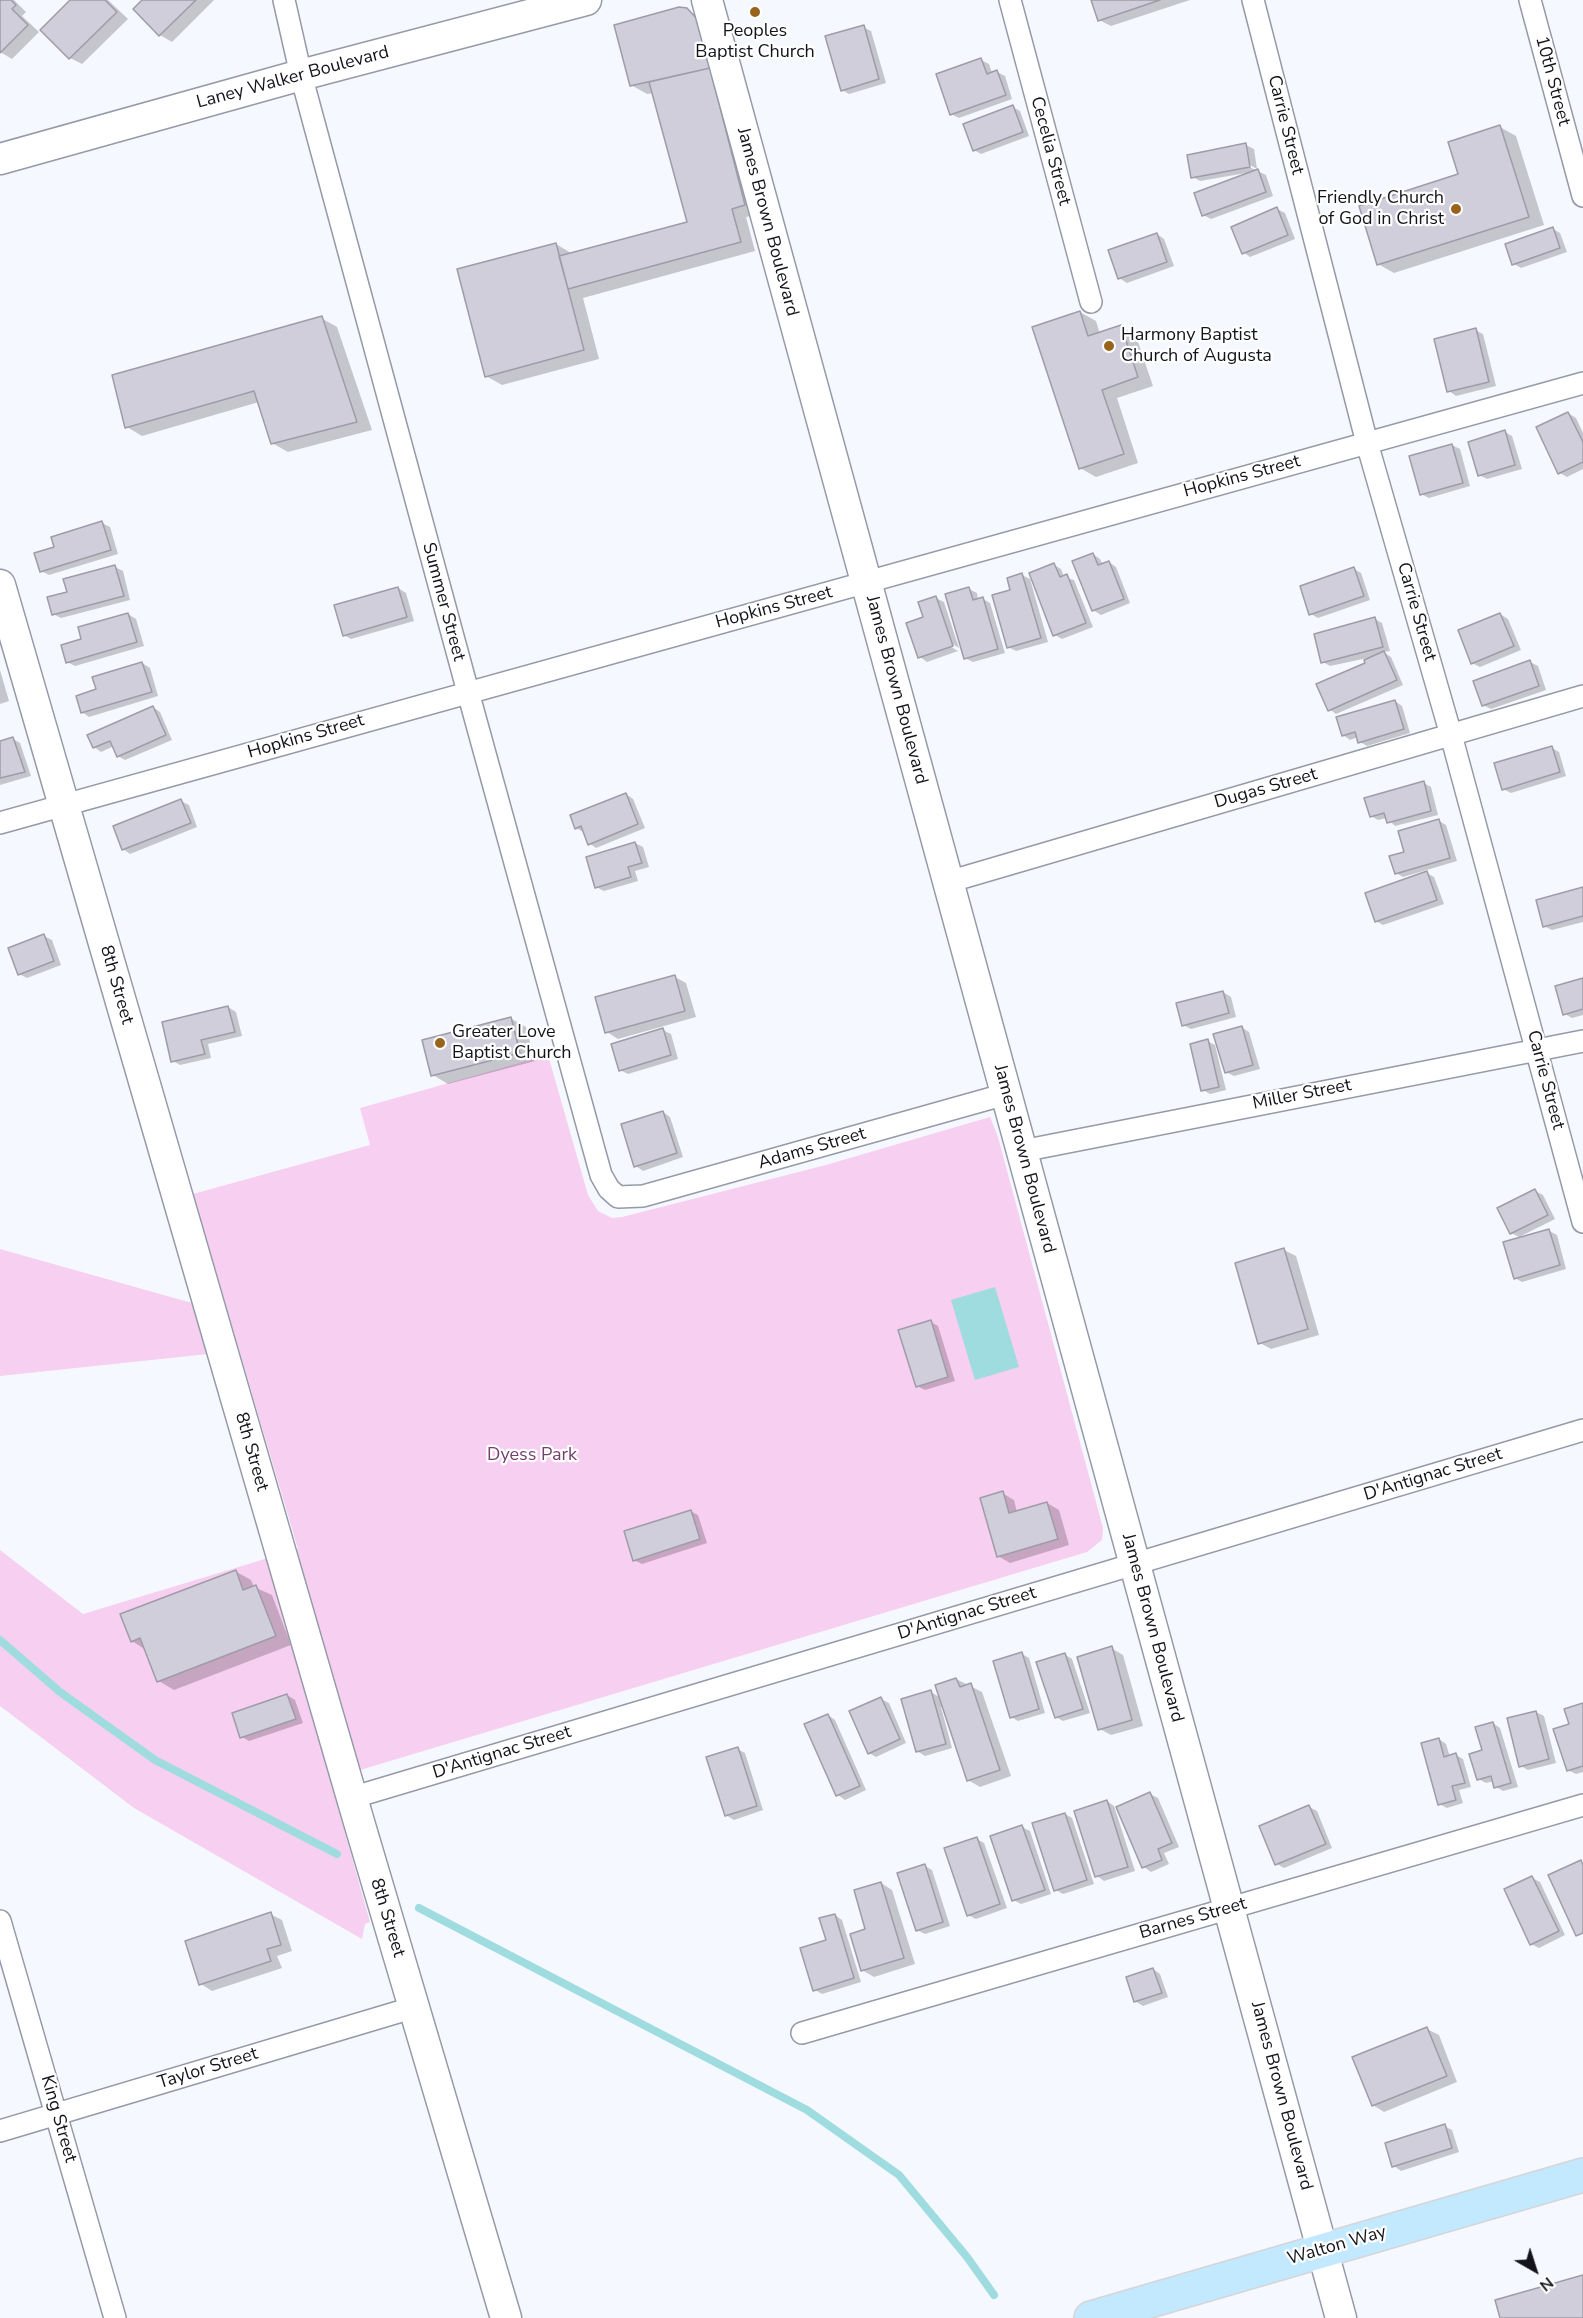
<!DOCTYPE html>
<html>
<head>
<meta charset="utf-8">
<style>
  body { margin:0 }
  #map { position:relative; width:1583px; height:2318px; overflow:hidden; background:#f5f8fe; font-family:"Nunito Sans",sans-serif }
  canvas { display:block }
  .north { position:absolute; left:1505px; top:2240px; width:60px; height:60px; -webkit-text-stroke:4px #fff; paint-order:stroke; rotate:141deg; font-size:16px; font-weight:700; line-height:24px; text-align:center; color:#121419 }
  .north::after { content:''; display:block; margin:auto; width:21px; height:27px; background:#121419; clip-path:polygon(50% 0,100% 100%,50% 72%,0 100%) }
</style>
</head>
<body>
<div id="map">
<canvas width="1583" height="2318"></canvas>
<div class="north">N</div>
</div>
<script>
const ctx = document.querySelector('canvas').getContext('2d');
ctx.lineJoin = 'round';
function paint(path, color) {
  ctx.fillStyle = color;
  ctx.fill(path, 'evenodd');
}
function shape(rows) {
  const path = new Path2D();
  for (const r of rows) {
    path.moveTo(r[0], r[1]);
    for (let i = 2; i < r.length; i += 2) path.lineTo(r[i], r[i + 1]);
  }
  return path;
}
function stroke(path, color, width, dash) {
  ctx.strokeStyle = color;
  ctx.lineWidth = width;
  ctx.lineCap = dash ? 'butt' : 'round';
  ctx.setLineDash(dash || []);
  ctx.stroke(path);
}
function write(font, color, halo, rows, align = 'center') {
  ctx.font = font + ' "Nunito Sans",sans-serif';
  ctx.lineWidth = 4.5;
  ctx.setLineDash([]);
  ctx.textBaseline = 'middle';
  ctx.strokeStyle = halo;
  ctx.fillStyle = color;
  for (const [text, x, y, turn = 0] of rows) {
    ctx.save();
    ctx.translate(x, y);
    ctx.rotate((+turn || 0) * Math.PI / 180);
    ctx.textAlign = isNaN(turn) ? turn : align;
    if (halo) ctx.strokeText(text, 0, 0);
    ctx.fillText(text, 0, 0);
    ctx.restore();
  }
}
const green = shape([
  [548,1055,588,1195,598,1211,612,1218,622,1217,826,1165,990,1117,998,1137,1103,1528,1102,1540,1087,1552,330,1779,370,1922,365,1924,362,1939,134,1808,0,1706,0,1550,83,1614,298,1549,193,1194,370,1145,360,1108],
  [0,1249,192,1303,208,1354,0,1376]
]);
const water = shape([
  [995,1287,1019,1367,975,1380,951,1300]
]);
const shadow = shape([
  [0,0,14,0,26,12,22,16,39,32,12,59,0,52],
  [73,0,108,0,128,19,82,64,70,58],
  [144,0,214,0,172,42,160,35,135,9],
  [1093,0,1190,0,1111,26,1099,20],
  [687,10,703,19,760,214,746,217,755,251,583,298,599,359,502,385,486,376,556,244,571,253,689,223,654,93,647,94,631,85],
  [863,27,871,31,886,83,849,94,842,90],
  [981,60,989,64,992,73,997,72,1005,76,1012,99,959,118,951,114],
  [1013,107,1020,111,1029,136,981,154,974,150],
  [1500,127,1516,136,1544,225,1394,273,1378,264,1460,175],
  [1246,145,1254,149,1257,169,1245,162,1243,164,1266,175,1273,196,1211,219,1203,215,1252,172,1200,181,1193,177],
  [1277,209,1285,213,1295,239,1250,257,1243,252],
  [1553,229,1560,233,1567,252,1521,268,1514,264],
  [1157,234,1164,239,1174,266,1127,283,1119,278],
  [1080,312,1096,321,1100,334,1121,326,1136,336,1153,386,1117,398,1138,463,1096,477,1080,468],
  [321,318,337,327,372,430,288,452,272,443,259,402,142,436,127,427],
  [1475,330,1483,334,1496,386,1456,396,1449,391],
  [1568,413,1576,418,1583,433,1583,469,1567,477,1560,473],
  [1505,432,1512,436,1522,469,1487,479,1479,475],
  [1452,445,1460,449,1470,486,1429,498,1421,494],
  [102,523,110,527,118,554,49,575,41,571,56,548],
  [1093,554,1100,559,1103,565,1109,562,1116,567,1130,603,1101,615,1093,610],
  [1054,565,1061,569,1064,577,1074,580,1093,627,1062,639,1055,635],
  [115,567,123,571,130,600,61,618,53,614,69,593],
  [1354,569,1361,573,1370,600,1318,618,1311,614],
  [1022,575,1030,579,1048,642,1016,651,1008,647],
  [398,588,406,593,414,621,351,639,344,635],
  [969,589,977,593,978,600,983,599,990,603,1005,653,973,662,965,658],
  [936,598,944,602,959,648,948,641,946,644,958,651,927,662,920,657,925,618],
  [128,614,136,619,144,646,75,666,67,662,83,640],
  [1500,614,1508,619,1521,650,1480,667,1472,663],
  [1375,619,1382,623,1390,651,1383,652,1391,657,1403,685,1336,714,1329,709,1367,664,1377,656,1330,666,1323,662],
  [1530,662,1538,666,1546,690,1491,709,1483,705],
  [142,663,150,668,158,696,89,717,82,712,98,690],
  [0,670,9,701,0,704],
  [1395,701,1402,706,1410,733,1367,746,1360,742,1358,737,1350,740,1343,735],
  [153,707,160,712,172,740,125,760,118,756,114,746,101,752,94,747],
  [13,739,20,743,31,776,0,785,0,743],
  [1552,748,1559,752,1566,776,1511,793,1503,789],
  [1424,783,1431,787,1438,815,1395,826,1387,818,1378,820,1371,816],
  [626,794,633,799,645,828,596,848,589,843,585,833,576,828],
  [181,801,189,805,197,827,130,854,123,849],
  [1439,821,1446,825,1457,861,1403,877,1396,873,1406,853],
  [635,843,643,847,649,867,635,871,638,881,604,891,596,887],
  [1427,873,1434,877,1444,904,1383,925,1376,921],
  [1583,889,1583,922,1552,930,1544,926],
  [44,936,52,940,61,965,27,978,19,974],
  [675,977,686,983,696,1017,618,1039,607,1032],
  [1583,979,1583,1015,1572,1018,1565,1014],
  [1223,992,1231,997,1236,1017,1191,1029,1183,1025],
  [228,1007,236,1012,242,1036,208,1044,211,1058,180,1065,173,1061],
  [510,1018,526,1027,535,1061,448,1084,433,1075],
  [1241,1027,1249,1032,1260,1069,1234,1076,1226,1072],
  [663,1030,671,1034,678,1059,628,1074,620,1070],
  [1207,1041,1215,1045,1226,1090,1210,1094,1203,1090],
  [663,1112,670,1117,683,1157,643,1171,636,1166],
  [1535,1191,1543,1195,1555,1219,1519,1237,1511,1233],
  [1549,1231,1557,1235,1566,1269,1522,1282,1515,1278],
  [1284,1250,1296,1256,1319,1335,1271,1349,1260,1343],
  [931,1322,938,1326,955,1381,925,1390,917,1386],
  [1002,1493,1014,1500,1017,1512,1047,1503,1059,1510,1069,1545,1010,1563,998,1556],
  [690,1511,698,1515,707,1543,642,1564,634,1560],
  [235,1571,251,1580,254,1587,272,1595,291,1645,174,1690,159,1681,146,1650,132,1641],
  [1111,1648,1123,1655,1143,1726,1111,1735,1100,1729],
  [1022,1654,1029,1658,1045,1713,1018,1721,1011,1717],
  [1064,1654,1072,1659,1090,1713,1063,1721,1056,1717],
  [956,1679,982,1692,1011,1776,980,1787,968,1780,944,1706,941,1707,952,1748,925,1756,917,1751,931,1692,941,1698],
  [287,1695,295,1700,303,1723,249,1741,242,1737],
  [881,1699,889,1703,906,1743,876,1757,869,1753],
  [1583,1704,1583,1772,1576,1774,1568,1770,1571,1725],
  [1536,1712,1544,1716,1556,1763,1528,1770,1521,1766],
  [828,1715,835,1720,866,1790,845,1800,838,1795],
  [1493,1723,1500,1728,1518,1787,1503,1791,1496,1787,1494,1781,1486,1783,1478,1779],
  [1439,1739,1446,1744,1450,1757,1456,1755,1463,1759,1471,1787,1459,1790,1463,1803,1447,1808,1439,1804],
  [737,1749,745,1753,763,1810,734,1820,726,1815],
  [1150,1794,1158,1798,1179,1847,1164,1853,1169,1864,1151,1872,1144,1867,1118,1808],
  [1107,1801,1114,1806,1135,1871,1104,1881,1097,1876],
  [1309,1807,1317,1811,1332,1848,1284,1868,1277,1864],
  [1065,1814,1072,1818,1094,1884,1063,1894,1056,1890],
  [1022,1827,1030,1831,1051,1894,1021,1904,1013,1900],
  [977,1839,984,1843,1007,1908,976,1919,968,1915],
  [925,1866,932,1870,950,1926,925,1934,917,1930],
  [1532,1878,1540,1882,1565,1935,1539,1948,1531,1944],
  [881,1883,892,1890,915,1964,874,1977,862,1970,867,1930],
  [270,1914,282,1920,292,1951,277,1956,282,1968,212,1991,201,1984],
  [835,1915,842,1920,861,1982,822,1994,815,1990],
  [1153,1969,1160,1974,1168,1997,1143,2006,1135,2001],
  [1427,2029,1439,2035,1457,2082,1384,2112,1373,2105],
  [1444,2126,1452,2130,1459,2152,1401,2171,1394,2166]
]);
const stream = shape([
  [0,1640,60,1692,155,1760,337,1854],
  [419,1908,807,2110,899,2175,967,2257,994,2295]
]);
const building = shape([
  [0,0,11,0,16,5,12,9,28,25,0,53,0,0],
  [70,0,105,0,117,12,69,59,40,30,70,0],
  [142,0,196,0,159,36,133,9,142,0],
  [1091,0,1160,0,1098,21,1091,0],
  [679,7,687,8,698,20,710,68,630,86,614,25,679,7],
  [864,25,879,79,841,91,825,36,864,25],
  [981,58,987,74,997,70,1006,95,950,115,936,74,981,58],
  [710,68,745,205,732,209,741,242,568,289,559,256,687,222,649,82,710,68],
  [1013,105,1023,132,973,151,963,124,1013,105],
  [1500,125,1529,217,1377,265,1359,206,1458,174,1448,142,1500,125],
  [1246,143,1250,167,1191,178,1187,155,1246,143],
  [1258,169,1266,192,1202,216,1194,193,1258,169],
  [1277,207,1288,235,1242,254,1231,227,1277,207],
  [1553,227,1560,248,1512,265,1505,244,1553,227],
  [1157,233,1167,262,1118,279,1108,250,1157,233],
  [556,243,584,350,485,377,457,269,556,243],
  [1080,311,1088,336,1121,325,1138,377,1102,390,1124,454,1079,469,1032,327,1080,311],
  [322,316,357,422,271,444,254,391,125,428,112,375,322,316],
  [1476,328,1489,382,1447,392,1434,339,1476,328],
  [1568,412,1583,442,1583,462,1558,474,1536,427,1568,412],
  [1505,430,1515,465,1478,476,1468,442,1505,430],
  [1452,444,1463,483,1420,495,1409,456,1452,444],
  [102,521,111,550,40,572,34,553,54,547,51,537,102,521],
  [1093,553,1098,565,1109,561,1124,599,1092,611,1072,561,1093,553],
  [1054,563,1060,577,1067,574,1086,623,1053,636,1029,573,1054,563],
  [115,565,124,596,52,615,47,597,67,592,63,579,115,565],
  [1354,567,1364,596,1309,615,1300,586,1354,567],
  [1022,573,1041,638,1007,648,992,595,1010,590,1007,578,1022,573],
  [398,587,407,617,343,636,334,605,398,587],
  [969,587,973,600,983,597,998,649,964,659,945,594,969,587],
  [936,596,953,646,918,658,906,623,923,617,918,602,936,596],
  [128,613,137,642,66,663,61,645,81,639,78,627,128,613],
  [1500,613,1514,646,1471,664,1458,630,1500,613],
  [1375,617,1383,647,1321,663,1314,634,1375,617],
  [1384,651,1397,680,1328,711,1316,684,1365,663,1364,660,1384,651],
  [1530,660,1539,686,1482,706,1473,681,1530,660],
  [142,662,152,692,81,713,76,696,96,689,92,677,142,662],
  [1395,700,1404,729,1358,743,1355,732,1342,736,1336,717,1395,700],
  [153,706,166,735,117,757,110,741,93,748,87,735,153,706],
  [13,737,25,772,0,778,0,741,13,737],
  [1552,746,1560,772,1502,790,1494,763,1552,746],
  [1424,781,1431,811,1387,823,1384,813,1370,817,1364,798,1424,781],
  [626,793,638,824,588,845,581,826,575,829,570,815,626,793],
  [181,799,191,823,122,850,113,826,181,799],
  [1439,819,1450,858,1395,874,1389,856,1404,852,1398,831,1439,819],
  [635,842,642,863,628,867,631,877,595,888,586,857,635,842],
  [1427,871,1437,900,1375,922,1365,893,1427,871],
  [1583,887,1583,916,1543,927,1536,900,1583,887],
  [44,934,54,961,18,975,8,948,44,934],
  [675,975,685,1011,605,1033,595,997,675,975],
  [1583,978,1583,1009,1563,1015,1555,986,1583,978],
  [1223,991,1229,1013,1182,1026,1176,1003,1223,991],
  [228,1006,235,1032,201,1040,205,1054,171,1062,162,1022,228,1006],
  [511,1017,520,1053,431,1076,422,1040,511,1017],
  [1242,1026,1253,1065,1225,1073,1213,1034,1242,1026],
  [663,1028,671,1055,619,1071,611,1044,663,1028],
  [1208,1039,1219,1087,1201,1091,1190,1044,1208,1039],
  [663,1111,677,1153,634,1167,621,1124,663,1111],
  [1535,1189,1548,1215,1510,1234,1497,1208,1535,1189],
  [1549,1229,1560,1265,1514,1279,1503,1242,1549,1229],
  [1284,1248,1308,1329,1258,1344,1235,1263,1284,1248],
  [931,1320,948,1377,916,1387,898,1330,931,1320],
  [1003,1491,1009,1513,1047,1502,1058,1539,997,1557,980,1498,1003,1491],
  [691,1510,700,1539,633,1561,624,1531,691,1510],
  [236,1570,243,1590,256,1585,276,1636,157,1682,140,1638,131,1642,120,1614,236,1570],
  [1112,1646,1132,1720,1098,1730,1077,1657,1112,1646],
  [1022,1652,1039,1709,1010,1718,993,1661,1022,1652],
  [1065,1653,1083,1709,1055,1718,1036,1662,1065,1653],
  [956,1678,960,1687,971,1683,1000,1770,967,1781,935,1685,956,1678],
  [931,1690,946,1744,916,1752,901,1699,931,1690],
  [287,1694,296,1719,240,1738,232,1713,287,1694],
  [881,1697,900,1739,868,1754,849,1711,881,1697],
  [1583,1703,1583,1766,1567,1771,1553,1729,1569,1724,1564,1709,1583,1703],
  [1536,1711,1549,1759,1519,1767,1507,1718,1536,1711],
  [828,1714,860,1786,836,1796,804,1724,828,1714],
  [1493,1722,1511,1783,1494,1788,1491,1776,1477,1780,1469,1754,1482,1750,1475,1727,1493,1722],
  [1439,1738,1444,1757,1456,1753,1465,1783,1452,1786,1456,1800,1438,1805,1421,1743,1439,1738],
  [738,1747,757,1806,725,1816,706,1757,738,1747],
  [1150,1792,1172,1843,1158,1849,1162,1860,1142,1868,1116,1807,1150,1792],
  [1107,1800,1128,1867,1095,1877,1074,1811,1107,1800],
  [1309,1805,1326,1844,1275,1865,1259,1826,1309,1805],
  [1065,1813,1087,1880,1054,1891,1032,1823,1065,1813],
  [1022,1825,1045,1890,1012,1901,990,1836,1022,1825],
  [977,1837,1000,1904,967,1916,944,1848,977,1837],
  [1581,1860,1583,1865,1583,1933,1576,1936,1548,1875,1581,1860],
  [925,1864,943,1922,916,1931,897,1873,925,1864],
  [1532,1876,1559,1931,1530,1945,1504,1889,1532,1876],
  [881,1882,904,1958,861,1971,850,1934,865,1929,854,1890,881,1882],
  [271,1912,281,1945,267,1949,271,1961,199,1985,185,1941,271,1912],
  [835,1914,854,1978,813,1991,800,1948,826,1940,819,1918,835,1914],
  [1153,1968,1162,1993,1134,2002,1126,1977,1153,1968],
  [1427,2027,1447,2076,1372,2106,1352,2057,1427,2027],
  [1445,2124,1452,2148,1392,2167,1385,2143,1445,2124],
  [1583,2275,1583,2318,1500,2318,1495,2300,1583,2275]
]);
const street = shape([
  [284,0,301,75,468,692,601,1175,609,1189,618,1197,643,1196,1006,1094],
  [1010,0,1091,302],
  [1253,0,1367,443,1451,735,1583,1222],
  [1530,0,1583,196],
  [0,823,1583,383],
  [948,882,1583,696],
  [1022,1151,1583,1041],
  [351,1798,1583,1430],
  [0,1921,115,2318],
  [802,2033,1583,1805],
  [0,2131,415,2007]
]);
const secondary = shape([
  [707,0,1341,2318],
  [0,159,301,75,586,0],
  [0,585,359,1822,506,2318]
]);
const primary = shape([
  [1091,2318,1583,2175]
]);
const markers = [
  [755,12,6,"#98631a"],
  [1456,209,6,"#98631a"],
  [1109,346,6,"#98631a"],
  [440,1043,6,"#98631a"]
];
const poiNames = [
  ["Peoples",755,32,"center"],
  ["Baptist Church",755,53,"center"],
  ["Friendly Church",1444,199,"right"],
  ["of God in Christ",1444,220,"right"],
  ["Harmony Baptist",1121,336],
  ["Church of Augusta",1121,357],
  ["Greater Love",452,1033],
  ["Baptist Church",452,1054]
];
const streetNames = [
  ["Laney Walker Boulevard",293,78,-15],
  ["10th Street",1552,81,75],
  ["Carrie Street",1285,125,76],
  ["Cecelia Street",1050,151,75],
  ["James Brown Boulevard",767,222,75],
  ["Hopkins Street",1242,477,-15],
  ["Summer Street",443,602,75],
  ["Hopkins Street",774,608,-15],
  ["Carrie Street",1416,612,74],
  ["James Brown Boulevard",896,690,75],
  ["Hopkins Street",306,737,-16],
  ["Dugas Street",1266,789,-16],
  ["8th Street",116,985,74],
  ["Carrie Street",1545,1080,75],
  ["Miller Street",1302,1095,-11],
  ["Adams Street",812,1149,-16],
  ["James Brown Boulevard",1024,1159,75],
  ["8th Street",251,1452,74],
  ["D'Antignac Street",1433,1475,-17],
  ["D'Antignac Street",967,1614,-17],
  ["James Brown Boulevard",1152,1628,75],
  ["D'Antignac Street",502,1753,-17],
  ["8th Street",387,1918,73],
  ["Barnes Street",1193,1919,-16],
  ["Taylor Street",208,2069,-17],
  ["James Brown Boulevard",1281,2096,75],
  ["King Street",58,2119,74],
  ["Walton Way",1337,2246,-16]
];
const parkNames = [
  ["Dyess Park",532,1456]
];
paint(green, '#f7cff1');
paint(water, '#9edcdf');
paint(shadow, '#0003');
stroke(stream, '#9edcdf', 8);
paint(building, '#d1cedb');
stroke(building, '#9f9ba9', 1.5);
stroke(street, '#949aa7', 24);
stroke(secondary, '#949aa7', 33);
stroke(primary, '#d4d5d6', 36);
stroke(street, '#fff', 21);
stroke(secondary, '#fff', 30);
stroke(primary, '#c2e9ff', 33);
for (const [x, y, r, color] of markers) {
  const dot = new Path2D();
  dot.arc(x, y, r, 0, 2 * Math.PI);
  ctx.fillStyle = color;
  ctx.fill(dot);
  stroke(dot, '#fff', 2);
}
write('18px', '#121419', '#fff', poiNames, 'left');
write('18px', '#121419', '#fff', streetNames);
write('18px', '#72406c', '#fff', parkNames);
</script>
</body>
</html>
